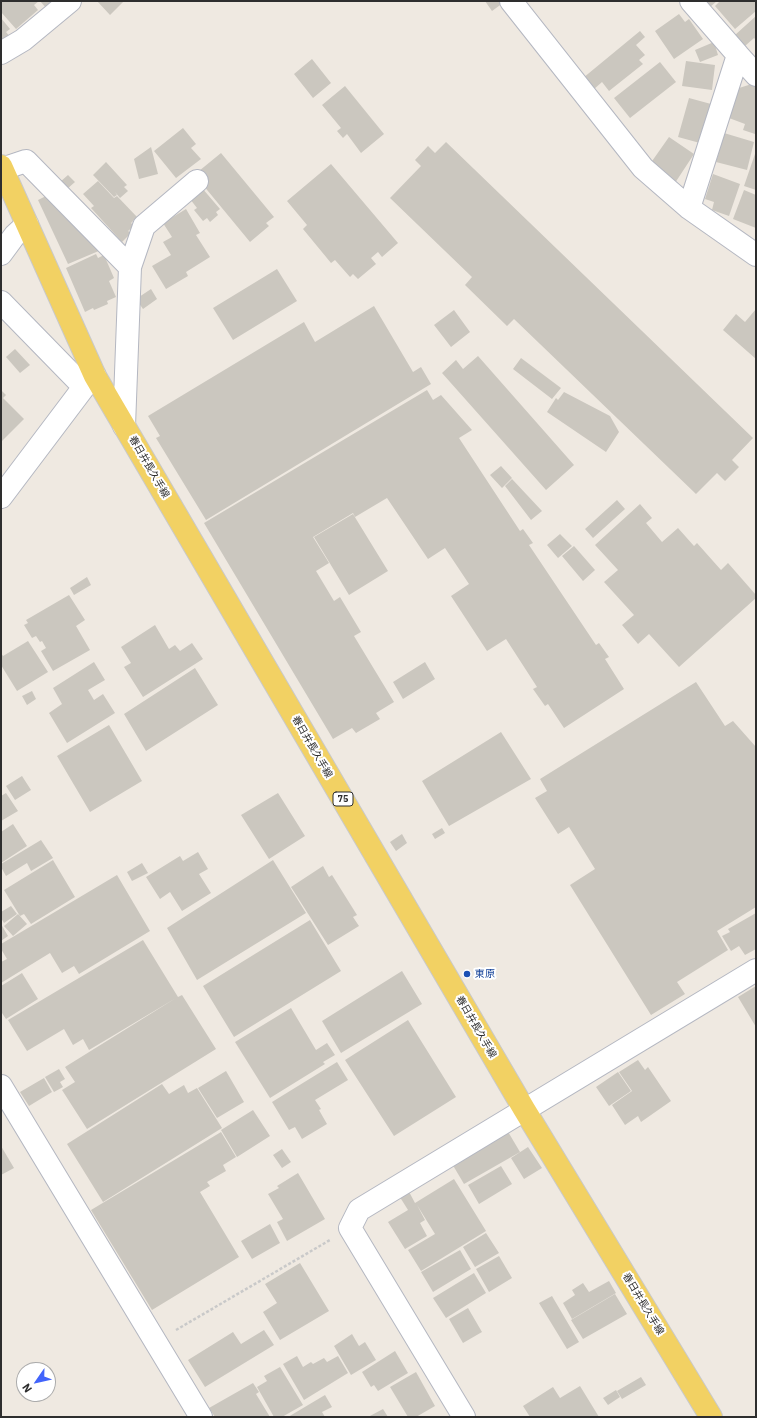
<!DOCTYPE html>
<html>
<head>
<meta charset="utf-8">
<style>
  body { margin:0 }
  #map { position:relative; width:757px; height:1418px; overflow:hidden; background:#efe9e1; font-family:"IBM Plex Sans",sans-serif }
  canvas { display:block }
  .frame { position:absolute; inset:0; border:2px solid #2e2e2e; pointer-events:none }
  .north { position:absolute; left:16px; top:1362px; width:40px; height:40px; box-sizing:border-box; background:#fff; border:1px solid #ababab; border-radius:50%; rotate:236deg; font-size:11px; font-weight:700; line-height:16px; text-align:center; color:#2e2e2e }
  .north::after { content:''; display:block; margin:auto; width:14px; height:18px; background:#4264fb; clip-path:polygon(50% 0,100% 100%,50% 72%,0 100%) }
</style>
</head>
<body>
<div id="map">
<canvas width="757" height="1418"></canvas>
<div class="frame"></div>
<div class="north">N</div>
</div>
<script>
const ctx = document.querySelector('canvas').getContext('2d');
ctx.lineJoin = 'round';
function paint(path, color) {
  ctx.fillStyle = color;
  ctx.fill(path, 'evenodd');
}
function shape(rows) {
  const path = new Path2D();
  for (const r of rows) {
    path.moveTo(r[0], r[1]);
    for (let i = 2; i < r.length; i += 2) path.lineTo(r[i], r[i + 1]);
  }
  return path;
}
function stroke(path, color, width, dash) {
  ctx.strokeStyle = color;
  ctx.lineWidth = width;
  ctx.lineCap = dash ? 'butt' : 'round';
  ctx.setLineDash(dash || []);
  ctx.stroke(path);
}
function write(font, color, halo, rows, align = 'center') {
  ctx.font = font + ' "IBM Plex Sans","Noto Sans JP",sans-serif';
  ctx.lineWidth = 4;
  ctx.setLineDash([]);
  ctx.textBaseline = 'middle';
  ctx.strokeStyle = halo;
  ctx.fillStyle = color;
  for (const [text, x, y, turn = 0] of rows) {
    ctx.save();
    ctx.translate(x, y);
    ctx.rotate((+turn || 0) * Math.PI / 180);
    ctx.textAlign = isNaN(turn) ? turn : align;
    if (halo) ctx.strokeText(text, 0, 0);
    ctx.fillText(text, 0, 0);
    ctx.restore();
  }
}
const building = shape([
  [1,1,39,1,34,5,38,10,16,29,1,12],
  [40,1,56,1,47,9],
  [97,1,124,1,110,15],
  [485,1,501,1,503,3,492,11],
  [705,1,717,1,710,7],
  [720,1,756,1,756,11,735,29,715,6],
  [679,14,685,22,689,19,703,39,674,59,655,31],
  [756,16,756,40,754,38,745,46,735,35],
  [1,18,10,29,6,32,12,39,1,47],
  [640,31,645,37,636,45,645,55,639,60,643,64,609,91,602,82,593,90,583,78],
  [714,42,718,55,700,62,695,50],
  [312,59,331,83,313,98,294,74],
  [686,61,715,65,712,90,682,86],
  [660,62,676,82,630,118,614,98],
  [755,83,756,131,755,134,743,130,745,124,729,118,739,88],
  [345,86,384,134,361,153,347,134,343,138,337,131,341,128,322,105],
  [689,98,711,104,700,143,678,137],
  [183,128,196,144,191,148,201,159,176,178,154,151],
  [724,133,754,142,747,170,716,162],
  [669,137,694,154,675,183,650,164],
  [446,142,753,438,732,460,739,467,725,481,717,473,696,494,514,319,507,326,465,285,472,277,390,198,421,166,415,160,428,146,435,153],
  [151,147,158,174,139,179,134,159],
  [756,151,756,190,744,186],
  [221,153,274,217,266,223,269,226,250,242,203,185,199,171],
  [106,162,127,185,124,187,128,191,120,198,115,192,117,195,114,197,93,175],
  [331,164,398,243,382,257,378,252,371,258,376,264,358,279,353,274,350,277,335,260,331,263,303,229,307,225,287,201],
  [713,174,740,184,729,216,712,210,714,202,705,199],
  [68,175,75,182,67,189,60,182],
  [98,181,114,198,117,196,137,217,131,223,134,226,128,231,131,233,122,242,91,208,94,206,83,194],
  [202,188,220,209,216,212,218,215,210,222,207,218,203,221,194,210,197,208,190,199],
  [744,190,756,195,756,228,733,219],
  [52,193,101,250,68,264,38,200],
  [186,209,200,233,196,235,210,257,186,272,188,276,166,289,152,266,171,255,163,242,172,237,163,223],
  [96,254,98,258,104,255,114,278,109,281,116,297,107,301,108,304,94,310,93,308,85,312,66,268],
  [277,269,297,301,233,340,213,308],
  [151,289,157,299,143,309,136,299],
  [374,306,413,372,421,367,431,384,206,520,156,438,160,436,148,416,304,322,315,342],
  [756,309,756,359,723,330,736,314,745,322],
  [454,310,470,332,451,347,434,325],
  [15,349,30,365,20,373,6,357],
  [478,356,574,465,546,490,442,373,456,360,463,369],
  [521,358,561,388,552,399,513,369],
  [1,390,6,395,3,398,24,419,1,442],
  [427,390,433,400,441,395,472,430,459,438,520,531,523,529,533,543,529,545,596,645,599,643,609,657,605,659,624,689,564,728,548,704,545,706,533,689,537,687,506,639,487,651,451,596,469,584,445,548,428,559,387,498,355,517,353,513,313,537,329,563,316,571,334,601,340,597,361,632,354,636,394,702,376,713,380,719,356,733,352,728,333,739,204,523],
  [564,392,610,416,619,432,606,452,547,412,556,398,558,400],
  [501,466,512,478,502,488,490,475],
  [512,479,542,511,531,520,505,486],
  [617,500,625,509,593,538,585,529],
  [640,504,652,518,646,523,662,542,678,528,694,546,697,543,721,570,728,563,756,595,756,598,679,667,649,634,638,644,622,625,634,615,604,582,618,570,595,545],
  [353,514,388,571,349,595,314,537],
  [560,534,572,546,558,558,547,545],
  [574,546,595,570,583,581,562,556],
  [87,577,91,585,74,595,70,588],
  [69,595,85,620,76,626,90,650,53,671,41,651,46,648,42,641,40,642,36,636,32,638,24,625,28,623,26,620],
  [155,625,169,649,175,645,180,651,192,643,203,659,143,697,124,667,131,663,121,647],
  [28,641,48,672,17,691,1,665,1,653,3,656],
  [94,662,105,680,88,690,94,700,103,694,115,713,67,743,49,713,62,704,53,688],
  [425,662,435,679,403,699,393,682],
  [195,668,218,705,146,751,124,714],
  [696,682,725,726,733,721,756,747,756,907,717,931,728,950,677,982,685,994,651,1015,570,885,595,869,569,827,558,834,535,798,547,791,540,779],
  [32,691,36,699,27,705,22,696],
  [109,725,142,781,90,812,57,756],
  [501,732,531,779,449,826,422,781],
  [22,776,31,790,15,800,6,786],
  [6,793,18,811,1,821,1,796],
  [278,793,305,836,269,859,241,815],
  [13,824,27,846,1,863,1,832],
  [442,828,445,833,435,839,432,834],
  [402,834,407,843,396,851,390,842],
  [41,840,53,858,31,871,27,863,6,876,1,867,1,864],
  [198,852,208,869,199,874,211,893,182,911,170,892,160,899,146,877,180,856,183,861],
  [53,860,75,897,31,924,24,914,20,916,4,890],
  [273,860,306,913,197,980,167,928],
  [142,863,148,873,132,881,127,872],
  [323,866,329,877,332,875,357,915,353,917,359,926,328,945,291,887],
  [117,875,150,931,79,974,74,966,62,973,50,953,1,983,1,962,7,959,1,949,1,944],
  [11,906,17,914,4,923,1,918,1,912],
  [756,913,756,949,745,955,739,946,731,951,722,936,730,932,728,929],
  [18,914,27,924,13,936,4,926],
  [310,920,341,971,234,1037,203,986],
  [1,924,8,936,1,941],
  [143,940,178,997,182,995,216,1049,87,1129,62,1090,75,1082,65,1067,176,998,89,1050,83,1039,73,1045,64,1029,27,1051,8,1020],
  [402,971,422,1004,341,1053,322,1021],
  [22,973,38,999,6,1019,2,1013,1,1014,1,986],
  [756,986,756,1027,738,997],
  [291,1008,316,1050,327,1043,335,1055,323,1062,325,1064,270,1098,235,1042],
  [408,1020,456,1097,394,1136,345,1060],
  [638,1060,645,1070,648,1067,671,1101,641,1122,638,1116,625,1125,612,1105,632,1091,619,1072],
  [337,1062,348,1080,315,1100,321,1109,319,1110,327,1124,302,1139,295,1127,289,1130,272,1102],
  [59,1069,65,1079,60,1082,63,1087,54,1092,45,1077],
  [226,1071,244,1102,217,1118,198,1088],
  [618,1072,631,1091,609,1106,596,1087],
  [44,1078,52,1092,29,1106,20,1092],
  [162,1084,169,1094,184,1085,188,1093,197,1088,222,1128,103,1202,67,1144],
  [253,1110,270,1136,237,1157,221,1130],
  [507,1130,520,1152,464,1184,451,1162],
  [221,1132,236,1157,223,1165,226,1171,207,1182,210,1186,200,1192,239,1257,152,1310,91,1210],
  [1,1146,14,1168,1,1175],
  [528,1147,542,1168,524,1179,511,1158],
  [282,1149,291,1162,282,1168,273,1155],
  [501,1166,512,1184,479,1204,468,1185],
  [298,1173,325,1219,287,1241,277,1222,283,1219,268,1194,279,1188,277,1186],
  [454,1179,486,1231,421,1271,408,1250,435,1234,417,1205,425,1220,420,1223,427,1236,405,1249,388,1222,408,1210,398,1194,407,1188,415,1203],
  [270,1224,280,1243,252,1259,241,1241],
  [486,1233,499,1253,475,1267,463,1247],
  [460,1250,471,1269,433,1292,421,1272],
  [499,1256,512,1278,489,1292,476,1269],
  [300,1263,329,1311,280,1340,263,1312,277,1303,265,1284],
  [474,1273,486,1293,446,1318,433,1298],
  [609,1281,616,1293,572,1319,563,1303,575,1295,572,1290,583,1283,589,1292],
  [615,1294,627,1314,583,1339,571,1320],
  [552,1296,579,1342,567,1349,539,1303],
  [468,1308,482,1332,463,1343,449,1319],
  [264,1330,274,1345,205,1387,188,1360,233,1332,241,1344],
  [352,1334,359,1346,365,1342,376,1360,351,1375,334,1346],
  [395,1351,408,1373,378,1391,374,1385,371,1387,362,1372],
  [297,1356,303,1367,311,1362,313,1364,324,1358,327,1362,338,1356,348,1373,304,1400,283,1364],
  [280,1367,303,1405,282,1417,274,1417,257,1387,267,1381,264,1376],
  [416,1372,435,1406,416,1417,408,1417,390,1387],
  [641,1377,646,1385,622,1399,617,1391],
  [253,1383,259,1392,256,1394,270,1417,215,1417,209,1408],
  [580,1386,599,1417,530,1417,523,1406,553,1387,560,1398],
  [616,1390,620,1397,608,1405,603,1398],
  [325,1395,332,1407,322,1412,325,1417,288,1417],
  [383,1409,388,1417,368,1417]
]);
const path = shape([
  [176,1330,330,1240]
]);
const minor = shape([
  [511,1,643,168,689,208,756,255],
  [691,1,738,55],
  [1,53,23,40,70,1],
  [2,169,26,161,130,267,124,426],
  [689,208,738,55,756,75],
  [1,254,15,235,27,224],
  [130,267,144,226,197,181],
  [1,302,84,387],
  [1,497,84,387,95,376],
  [1,1086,201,1417],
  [464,1417,350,1228,359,1210,756,970]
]);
const major = shape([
  [1,166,95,376,524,1109,711,1417]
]);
const markers = [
  [467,974,4,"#1a4fb4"]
];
const shields = [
  [343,799,20]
];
const shieldNames = [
  ["75",343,799]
];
const streetNames = [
  ["春日井長久手線",149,467,60],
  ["春日井長久手線",312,747,60],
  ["春日井長久手線",476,1027,60],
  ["春日井長久手線",643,1304,59]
];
const transitNames = [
  ["東原",475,974]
];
paint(building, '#cbc7bf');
stroke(minor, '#b4b7c1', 24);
stroke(major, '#c9c9c9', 24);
stroke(path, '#c9c9c9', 2.5, [3, 2]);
stroke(minor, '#fff', 22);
stroke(major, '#f2d163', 22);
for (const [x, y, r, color] of markers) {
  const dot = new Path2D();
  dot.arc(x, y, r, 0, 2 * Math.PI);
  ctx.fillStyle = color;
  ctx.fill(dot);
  stroke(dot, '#fff', 1.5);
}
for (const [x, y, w] of shields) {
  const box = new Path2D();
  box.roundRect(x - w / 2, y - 7, w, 14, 3);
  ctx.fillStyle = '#fff';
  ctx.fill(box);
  stroke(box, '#2e2e2e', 1);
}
write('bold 9px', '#2e2e2e', null, shieldNames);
write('10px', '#2e2e2e', '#fff', streetNames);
write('10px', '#164399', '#fff', transitNames, 'left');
</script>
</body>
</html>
